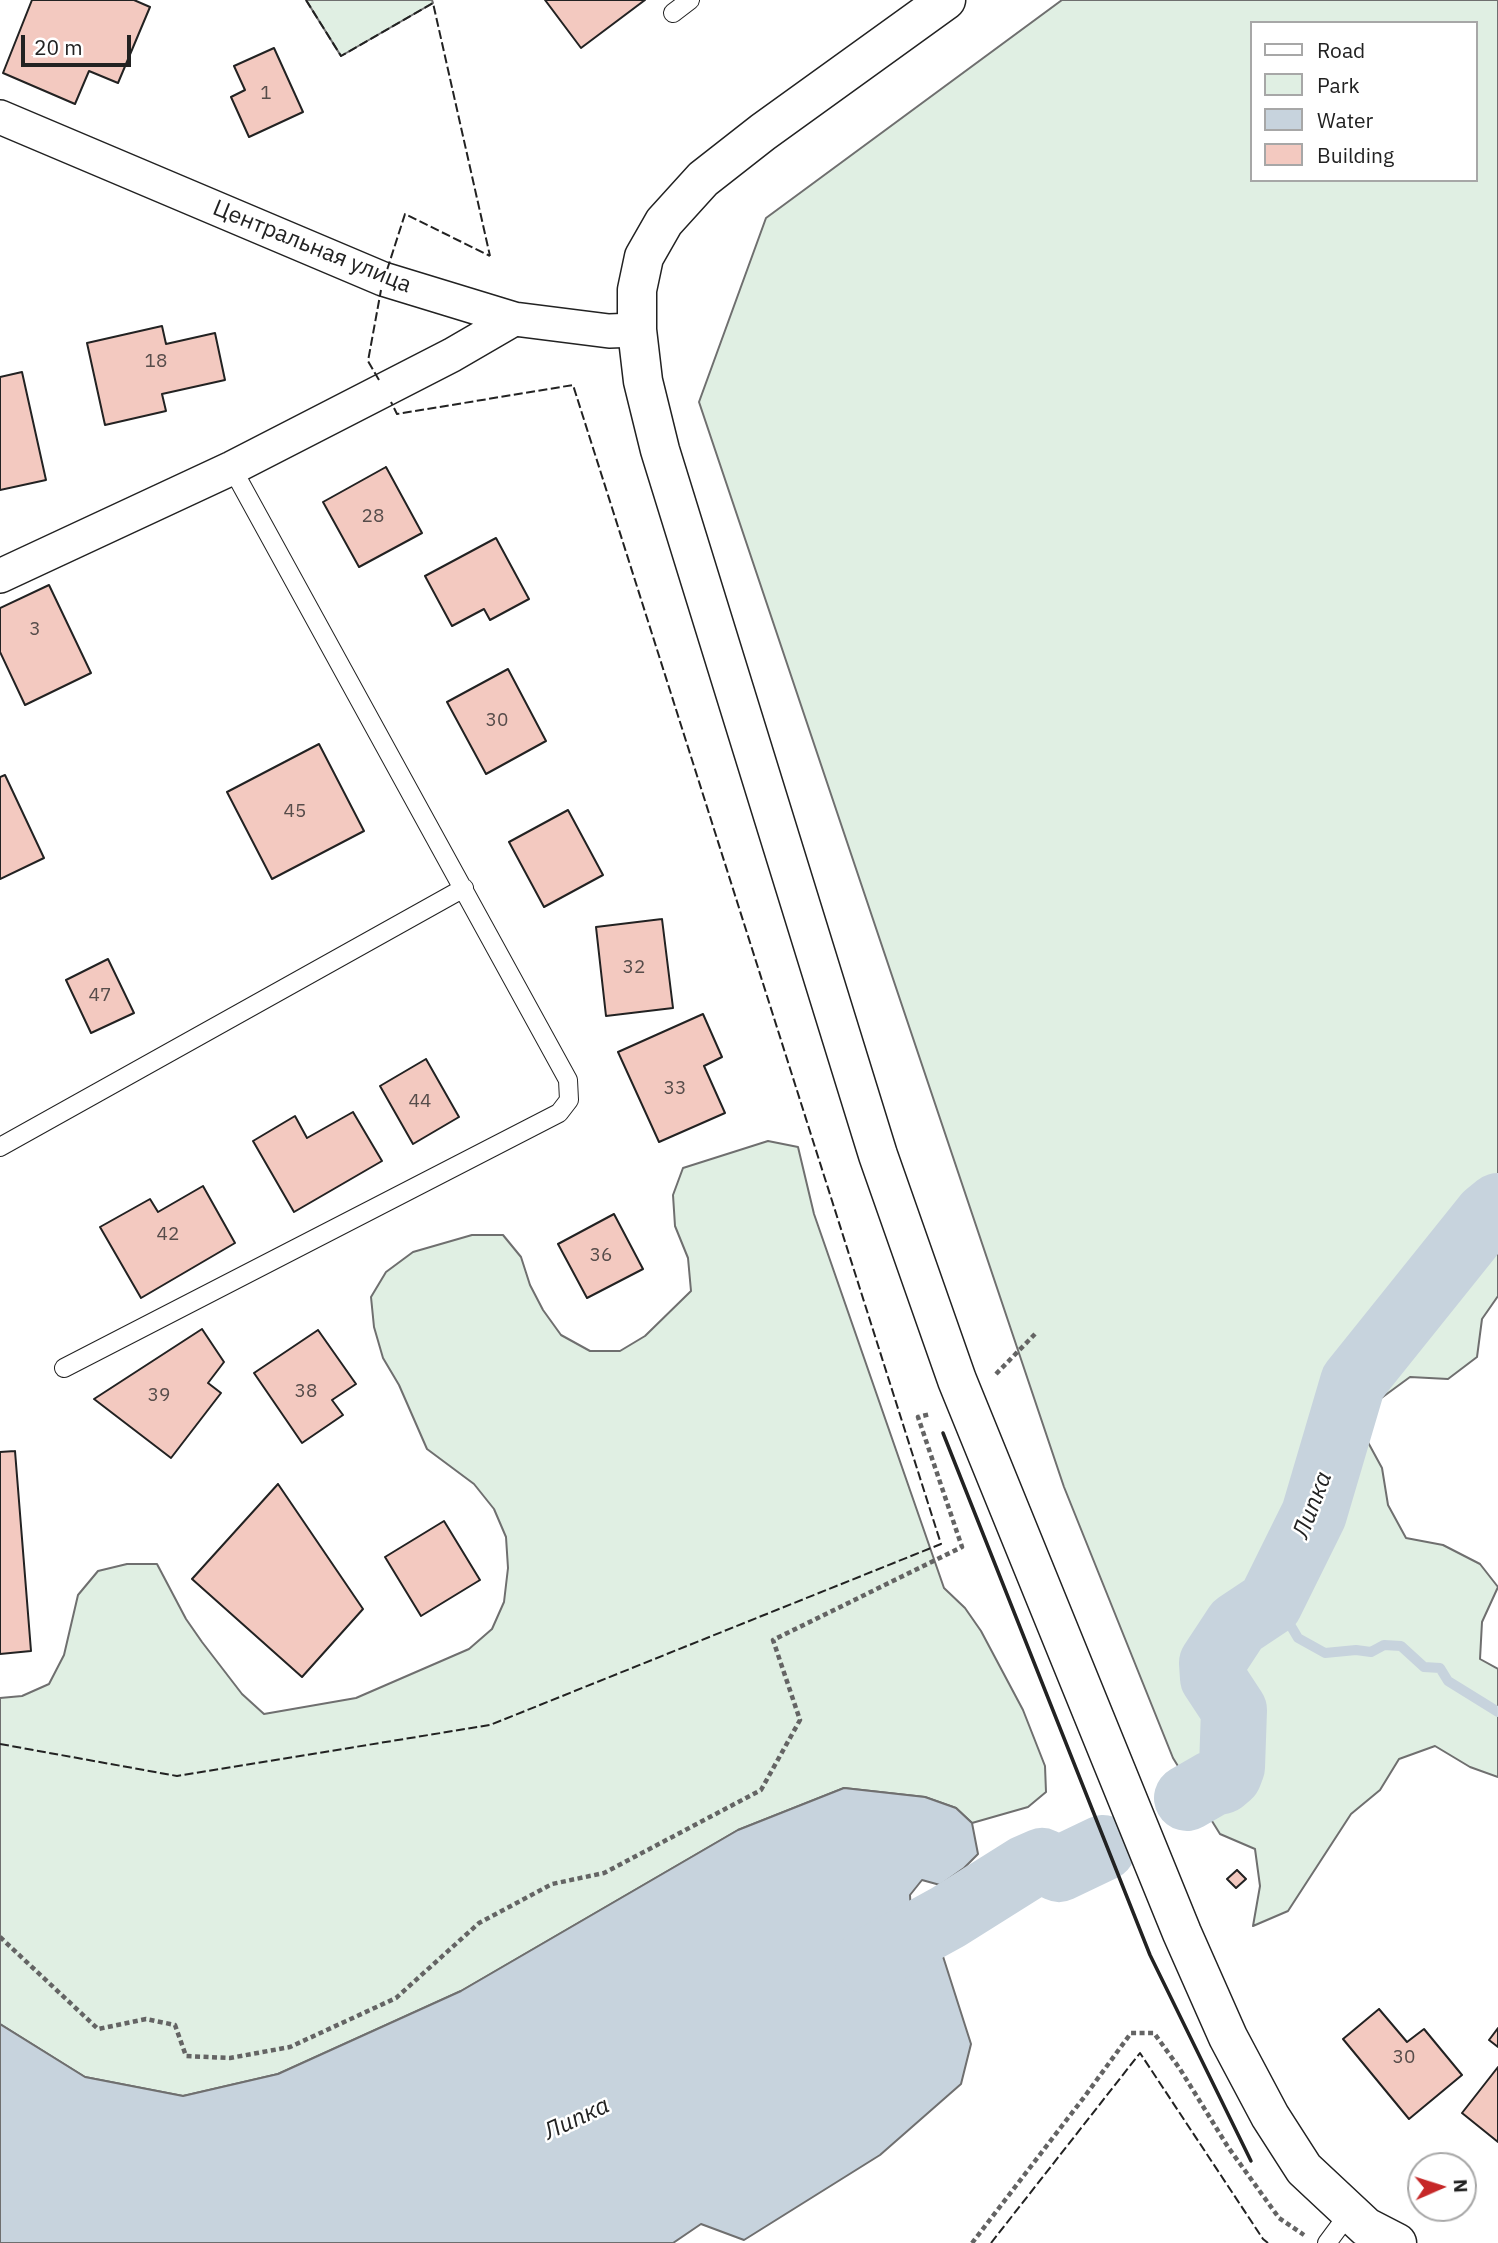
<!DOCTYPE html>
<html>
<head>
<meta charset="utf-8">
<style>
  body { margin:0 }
  #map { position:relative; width:1498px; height:2243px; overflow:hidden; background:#fff; font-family:"IBM Plex Sans",sans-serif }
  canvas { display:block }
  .legend { position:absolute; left:1250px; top:21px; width:228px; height:161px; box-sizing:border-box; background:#fff; border:2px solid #a7a7a7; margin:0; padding:9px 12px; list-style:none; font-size:21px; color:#222 }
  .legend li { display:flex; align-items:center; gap:14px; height:35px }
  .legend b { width:35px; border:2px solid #a7a7a7 }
  .north { position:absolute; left:1407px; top:2152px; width:70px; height:70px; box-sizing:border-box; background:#fff; border:2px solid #a7a7a7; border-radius:50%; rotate:87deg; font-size:19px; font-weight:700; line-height:28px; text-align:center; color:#222 }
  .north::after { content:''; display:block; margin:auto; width:24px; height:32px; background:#c62828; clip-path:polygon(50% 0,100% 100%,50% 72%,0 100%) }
  .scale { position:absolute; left:21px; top:35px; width:110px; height:32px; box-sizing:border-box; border:4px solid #222; border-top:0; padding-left:9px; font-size:21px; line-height:24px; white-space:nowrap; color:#222; -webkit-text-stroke:5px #fff; paint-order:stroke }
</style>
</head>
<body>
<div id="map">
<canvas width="1498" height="2243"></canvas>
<ul class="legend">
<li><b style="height:9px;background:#fff"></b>Road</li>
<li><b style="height:19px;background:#e0efe3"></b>Park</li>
<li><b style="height:19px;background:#c7d3dd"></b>Water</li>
<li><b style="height:19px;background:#f3c9c0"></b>Building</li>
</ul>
<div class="north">N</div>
<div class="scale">20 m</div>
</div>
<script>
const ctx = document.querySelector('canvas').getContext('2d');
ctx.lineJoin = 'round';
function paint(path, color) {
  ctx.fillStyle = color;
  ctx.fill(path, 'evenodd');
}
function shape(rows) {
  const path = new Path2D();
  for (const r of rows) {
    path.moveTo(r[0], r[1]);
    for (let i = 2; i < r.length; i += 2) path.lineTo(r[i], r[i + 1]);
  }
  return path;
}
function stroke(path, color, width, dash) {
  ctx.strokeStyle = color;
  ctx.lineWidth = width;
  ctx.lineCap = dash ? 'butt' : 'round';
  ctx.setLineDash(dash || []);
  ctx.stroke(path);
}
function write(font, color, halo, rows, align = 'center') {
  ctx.font = font + ' "IBM Plex Sans",sans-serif';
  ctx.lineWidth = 5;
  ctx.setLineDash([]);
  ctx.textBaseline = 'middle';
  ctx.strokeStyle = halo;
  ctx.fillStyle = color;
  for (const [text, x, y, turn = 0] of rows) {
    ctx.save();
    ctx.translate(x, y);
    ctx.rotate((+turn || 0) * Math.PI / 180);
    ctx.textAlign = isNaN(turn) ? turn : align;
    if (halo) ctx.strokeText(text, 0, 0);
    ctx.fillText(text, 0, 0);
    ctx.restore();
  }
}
const green = shape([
  [306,0,432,0,433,3,341,56,306,0],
  [1062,0,1498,0,1498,1296,1482,1319,1477,1357,1448,1379,1410,1377,1380,1399,1364,1435,1382,1468,1388,1505,1406,1538,1443,1545,1480,1564,1498,1587,1482,1622,1480,1659,1498,1669,1498,1777,1470,1767,1435,1746,1399,1759,1380,1790,1351,1814,1288,1911,1253,1926,1260,1886,1255,1849,1220,1834,1173,1758,1064,1487,699,402,766,218,1062,0],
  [1251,23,1475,23,1475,180,1251,180,1251,23],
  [768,1141,798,1147,814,1214,944,1588,965,1608,981,1631,1023,1710,1045,1766,1046,1792,1028,1807,972,1823,956,1808,925,1797,844,1788,738,1830,461,1991,278,2074,183,2096,85,2077,0,2024,0,1698,22,1696,49,1684,64,1655,78,1595,98,1571,127,1564,157,1564,186,1619,202,1642,242,1694,264,1714,356,1698,469,1649,492,1629,504,1602,508,1568,506,1537,494,1509,474,1484,427,1449,399,1385,383,1358,374,1327,371,1297,386,1272,413,1252,472,1235,503,1235,521,1257,530,1285,543,1310,561,1335,590,1351,620,1351,645,1336,691,1291,688,1258,675,1226,673,1195,683,1168,768,1141]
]);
const water = shape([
  [844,1788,925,1797,956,1808,972,1823,978,1854,964,1868,940,1885,922,1880,910,1895,911,1915,939,1910,948,1917,948,1934,940,1947,971,2044,961,2084,880,2155,744,2240,701,2224,673,2243,0,2243,0,2024,85,2077,183,2096,278,2074,461,1991,738,1830,844,1788]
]);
const stream = shape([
  [1270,1603,1282,1611,1298,1638,1325,1653,1356,1650,1371,1652,1384,1645,1401,1646,1424,1667,1440,1668,1448,1681,1498,1712]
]);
const river = shape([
  [1187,1798,1213,1783,1222,1781,1229,1775,1232,1767,1234,1710,1213,1678,1212,1663,1237,1625,1270,1603,1314,1514,1353,1382,1487,1215,1498,1206],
  [868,1961,948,1917,1026,1868,1042,1861,1059,1869,1103,1848]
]);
const building = shape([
  [32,0,134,0,150,7,118,83,89,71,75,104,3,73,32,0],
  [545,0,645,0,581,48,545,0],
  [274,48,303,112,249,137,231,97,245,90,234,66,274,48],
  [162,326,166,344,215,333,225,380,162,394,166,411,105,425,87,343,162,326],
  [22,372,46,480,0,490,0,377,22,372],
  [386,467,422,533,359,567,323,502,386,467],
  [496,538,529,599,490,620,484,609,452,626,425,576,496,538],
  [49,585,91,673,25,705,0,652,0,608,49,585],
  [508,669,546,741,486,774,447,702,508,669],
  [319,744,364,831,272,879,227,792,319,744],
  [5,775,44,858,0,879,0,777,5,775],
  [568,810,603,875,544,907,509,842,568,810],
  [662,919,673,1008,606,1016,596,927,662,919],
  [108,959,134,1013,91,1033,66,980,108,959],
  [703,1014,722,1057,704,1066,725,1113,659,1142,618,1052,703,1014],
  [426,1059,459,1117,413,1144,380,1086,426,1059],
  [353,1112,382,1161,294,1212,253,1141,295,1116,307,1138,353,1112],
  [203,1186,235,1243,141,1298,100,1227,150,1199,158,1212,203,1186],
  [614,1214,643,1269,587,1298,558,1244,614,1214],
  [202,1329,224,1362,208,1383,221,1393,171,1458,94,1399,202,1329],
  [318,1330,356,1384,332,1400,343,1415,302,1443,254,1373,318,1330],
  [15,1451,31,1651,0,1654,0,1452,15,1451],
  [278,1484,363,1609,302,1677,192,1579,278,1484],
  [444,1521,480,1580,421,1616,385,1557,444,1521],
  [1237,1870,1246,1879,1236,1888,1227,1879,1237,1870],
  [1379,2009,1407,2042,1424,2029,1462,2075,1409,2119,1343,2039,1379,2009],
  [1498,2028,1498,2047,1489,2040,1498,2028],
  [1498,2067,1498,2142,1462,2113,1498,2067]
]);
const path = shape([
  [996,1374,1035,1334],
  [0,1937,98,2029,146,2019,175,2025,186,2056,230,2058,290,2047,396,1998,479,1923,552,1884,604,1873,761,1790,800,1720,773,1640,962,1547,918,1417,931,1414],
  [972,2243,1085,2096,1131,2033,1154,2033,1180,2069,1228,2147,1279,2218,1304,2235]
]);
const service = shape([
  [673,13,690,0],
  [0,1147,464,888],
  [64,1368,559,1113,569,1100,568,1080,232,468],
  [1327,2243,1350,2212]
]);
const minor = shape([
  [0,117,383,279,514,319,609,331,637,330],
  [0,576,232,468,452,355,514,319]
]);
const tertiary = shape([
  [946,0,763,132,703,179,664,222,644,257,637,290,637,330,643,381,660,450,878,1155,957,1380,1182,1933,1228,2037,1270,2116,1304,2169,1366,2227,1397,2243]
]);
const fence = shape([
  [306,0,341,56,433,3,490,256],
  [387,270,405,214,490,256],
  [379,380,368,361,381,290],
  [0,1744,177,1776,490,1725,941,1544,573,385,397,414,391,402],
  [991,2243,1140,2053,1263,2239,1268,2243]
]);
const wall = shape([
  [943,1433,1150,1955,1251,2161]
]);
const numberNames = [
  ["1",266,94],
  ["18",156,362],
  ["28",373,517],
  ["3",35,630],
  ["30",497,721],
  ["45",295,812],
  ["32",634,968],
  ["47",100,996],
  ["33",675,1089],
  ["44",420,1102],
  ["42",168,1235],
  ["36",601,1256],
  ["38",306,1392],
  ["39",159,1396],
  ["30",1404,2058]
];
const streetNames = [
  ["Центральная улица",312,247,22]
];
const waterNames = [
  ["Липка",1313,1505,-69],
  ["Липка",577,2119,-25]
];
paint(green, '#e0efe3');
stroke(green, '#6f6f6f', 2);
paint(water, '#c7d3dd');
stroke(water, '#6f6f6f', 2);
stroke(stream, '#c7d3dd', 10);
stroke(river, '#c7d3dd', 66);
paint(building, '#f3c9c0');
stroke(building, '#222', 2);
stroke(service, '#222', 20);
stroke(minor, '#222', 36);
stroke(tertiary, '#222', 41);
stroke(path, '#646464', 4.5, [5, 3.5]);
stroke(service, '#fff', 18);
stroke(minor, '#fff', 33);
stroke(tertiary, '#fff', 38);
stroke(fence, '#222', 2, [9, 3.5]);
stroke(wall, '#222', 3.5);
write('19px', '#564c4a', null, numberNames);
write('23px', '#222', '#fff', streetNames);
write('italic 24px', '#222', '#fff', waterNames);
</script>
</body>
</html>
